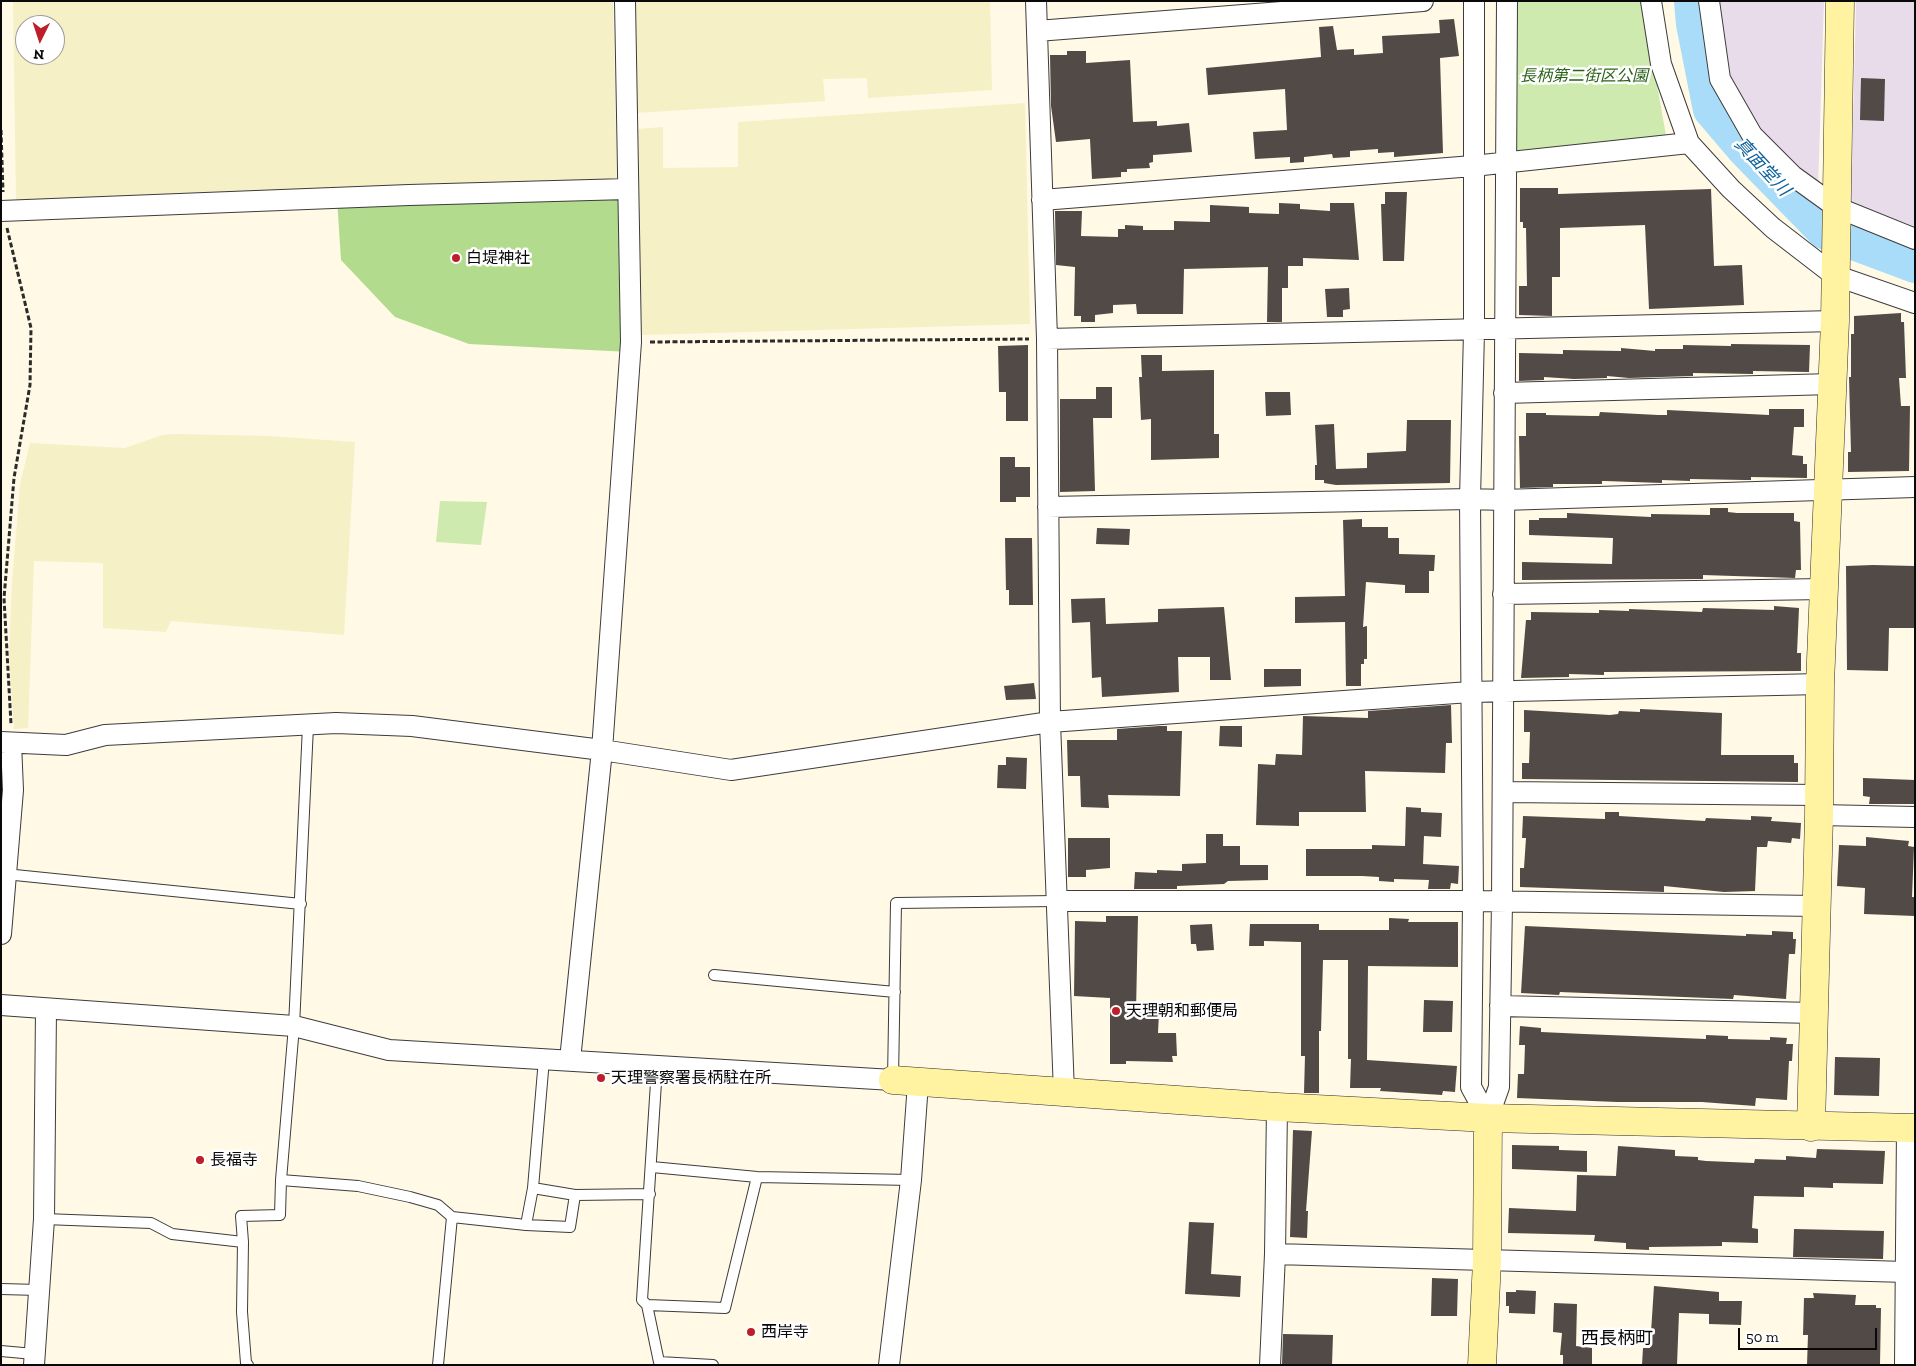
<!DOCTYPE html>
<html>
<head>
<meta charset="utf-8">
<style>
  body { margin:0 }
  #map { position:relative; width:1916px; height:1366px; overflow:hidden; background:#fff9e6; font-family:"Zilla Slab",serif }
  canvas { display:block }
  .frame { position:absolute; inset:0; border:2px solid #090909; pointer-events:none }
  .north { position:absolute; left:15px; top:15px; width:50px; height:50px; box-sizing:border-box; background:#fff; border:1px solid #9d9d9d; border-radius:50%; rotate:184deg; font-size:14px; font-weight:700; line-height:20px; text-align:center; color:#090909 }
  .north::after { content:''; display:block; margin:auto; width:18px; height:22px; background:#bd1e29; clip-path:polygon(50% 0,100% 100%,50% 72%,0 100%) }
  .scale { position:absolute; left:1738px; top:1328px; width:139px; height:22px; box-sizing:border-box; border:2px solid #090909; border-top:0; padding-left:6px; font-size:15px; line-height:18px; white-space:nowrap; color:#090909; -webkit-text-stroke:4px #fff; paint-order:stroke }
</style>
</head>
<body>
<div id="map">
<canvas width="1916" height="1366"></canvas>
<div class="frame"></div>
<div class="north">N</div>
<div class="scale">50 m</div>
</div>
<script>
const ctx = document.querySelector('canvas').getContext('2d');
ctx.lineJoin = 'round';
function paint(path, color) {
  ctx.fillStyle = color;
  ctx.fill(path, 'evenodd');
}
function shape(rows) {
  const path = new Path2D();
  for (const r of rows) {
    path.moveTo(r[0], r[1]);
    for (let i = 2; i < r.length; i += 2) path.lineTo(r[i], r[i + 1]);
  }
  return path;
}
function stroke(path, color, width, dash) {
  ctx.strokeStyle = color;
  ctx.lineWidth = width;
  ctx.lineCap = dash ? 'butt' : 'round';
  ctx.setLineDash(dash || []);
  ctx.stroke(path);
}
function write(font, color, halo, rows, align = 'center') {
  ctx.font = font + ' "Zilla Slab","Noto Sans JP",serif';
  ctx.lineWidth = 5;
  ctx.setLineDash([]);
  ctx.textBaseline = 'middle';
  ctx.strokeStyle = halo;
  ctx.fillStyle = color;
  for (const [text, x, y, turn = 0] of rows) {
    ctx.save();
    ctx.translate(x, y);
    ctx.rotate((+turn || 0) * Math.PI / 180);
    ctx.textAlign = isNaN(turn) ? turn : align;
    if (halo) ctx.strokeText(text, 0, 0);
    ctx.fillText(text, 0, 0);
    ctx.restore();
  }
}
const industrial = shape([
  [1715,1,1824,1,1818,189,1769,146,1732,87,1716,21],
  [1856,1,1915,1,1915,232,1851,206]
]);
const farmland = shape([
  [13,1,613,1,617,181,16,200],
  [25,25,55,25,55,55,25,55],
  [633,1,990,1,992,90,868,98,867,78,823,79,825,101,636,113],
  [1025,103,1030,324,641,335,638,129,663,127,663,168,738,167,738,122],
  [174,434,268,436,355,442,344,635,171,621,166,632,103,628,103,563,34,561,28,728,14,729,9,654,12,583,20,484,30,443,125,448,162,435]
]);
const green = shape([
  [1538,1,1642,1,1667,141,1514,153,1515,2],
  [440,501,487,502,481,545,436,542]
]);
const forest = shape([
  [627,189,630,352,469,344,395,317,341,260,337,198]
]);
const river = shape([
  [1691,1,1693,24,1710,110,1745,151,1824,232,1915,266]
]);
const building = shape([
  [1454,19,1459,56,1440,58,1443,153,1394,157,1394,152,1378,153,1378,149,1350,151,1350,157,1333,158,1332,154,1304,157,1304,162,1290,163,1290,157,1255,159,1253,132,1287,130,1285,89,1208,95,1206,68,1321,57,1319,27,1333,26,1337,50,1354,49,1354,55,1383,53,1382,36,1440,33,1439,20],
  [1067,51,1086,51,1086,63,1130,60,1133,122,1157,121,1157,126,1189,123,1192,152,1153,155,1153,162,1149,163,1150,168,1127,169,1127,172,1121,172,1121,177,1092,179,1090,139,1056,142,1051,106,1050,55,1067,55],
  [1861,78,1885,79,1884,121,1860,120],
  [1520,188,1558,188,1558,194,1711,189,1714,266,1742,265,1744,305,1649,309,1645,225,1560,228,1560,277,1552,277,1552,316,1519,315,1519,286,1527,286,1526,228,1523,228,1523,222,1520,222],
  [1385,192,1407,192,1404,261,1383,261,1381,204,1385,204],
  [1279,203,1300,204,1300,209,1330,211,1330,203,1354,203,1359,260,1303,258,1303,266,1288,266,1288,288,1282,288,1282,322,1267,322,1268,267,1184,269,1183,314,1137,314,1136,304,1113,305,1113,313,1095,315,1095,322,1081,322,1081,316,1074,316,1075,267,1056,265,1055,211,1082,211,1081,236,1118,237,1118,229,1125,229,1125,225,1143,226,1143,230,1174,230,1174,221,1210,222,1210,205,1249,207,1249,213,1279,214],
  [1349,288,1350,309,1343,310,1343,317,1327,317,1325,289],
  [1901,313,1901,322,1904,322,1906,378,1899,378,1901,406,1910,406,1909,471,1848,472,1848,452,1851,452,1849,377,1851,377,1851,334,1854,334,1854,316],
  [1731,344,1810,345,1809,372,1753,371,1753,374,1693,373,1693,376,1629,378,1607,376,1607,378,1574,379,1544,377,1544,380,1519,381,1519,353,1563,354,1563,350,1621,351,1621,348,1655,351,1655,349,1683,349,1683,345,1731,346],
  [1028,345,1028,421,1006,421,1006,392,999,392,998,346],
  [1141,355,1162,355,1162,371,1214,370,1214,434,1219,434,1219,458,1151,460,1151,419,1141,420,1139,377,1142,377],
  [1096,387,1112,387,1112,418,1093,418,1095,491,1060,492,1060,399,1096,399],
  [1265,392,1290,392,1291,415,1266,416],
  [1769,409,1804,409,1804,427,1794,427,1792,455,1803,456,1803,464,1807,464,1807,478,1751,477,1751,480,1745,480,1690,479,1690,481,1662,480,1662,483,1605,481,1602,481,1602,484,1553,484,1553,487,1520,488,1519,436,1526,436,1526,413,1546,413,1546,415,1592,416,1599,416,1600,412,1658,415,1667,415,1667,410,1769,415],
  [1407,420,1451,420,1450,483,1336,485,1324,483,1324,480,1315,480,1315,465,1317,465,1315,425,1334,424,1336,469,1367,468,1367,453,1406,451],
  [1000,457,1015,457,1015,467,1030,467,1030,497,1016,497,1016,502,1000,502],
  [1710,508,1728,508,1728,512,1737,513,1794,513,1794,521,1800,522,1801,570,1796,570,1795,578,1703,575,1703,579,1522,580,1522,562,1612,564,1613,538,1529,535,1529,520,1539,520,1539,518,1567,518,1567,513,1651,517,1651,514,1710,515],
  [1362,519,1362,527,1388,527,1388,538,1399,538,1399,554,1435,555,1434,571,1429,571,1429,593,1405,593,1405,585,1366,582,1363,627,1367,626,1367,659,1364,659,1364,664,1361,664,1361,686,1346,686,1345,622,1295,623,1295,597,1345,596,1343,520],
  [1097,528,1130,529,1129,545,1096,544],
  [1005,538,1032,538,1033,605,1009,605,1009,590,1006,590],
  [1873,565,1915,566,1915,628,1889,628,1888,671,1847,670,1846,566],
  [1105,598,1106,624,1158,622,1158,609,1224,607,1231,680,1210,680,1210,657,1178,657,1179,692,1102,697,1101,677,1092,678,1090,622,1072,623,1071,599],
  [1774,606,1799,608,1797,653,1801,653,1801,671,1604,672,1604,675,1569,674,1569,677,1521,678,1526,620,1531,620,1531,612,1599,613,1599,610,1629,611,1629,609,1702,612,1703,608,1774,610],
  [1264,669,1301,669,1301,686,1264,687],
  [1034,683,1036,699,1006,700,1004,686],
  [1451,705,1452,743,1446,743,1445,773,1365,771,1366,812,1299,812,1299,826,1256,825,1258,764,1275,765,1276,754,1302,755,1303,716,1368,718,1368,711],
  [1640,709,1722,713,1721,755,1794,755,1794,763,1798,763,1798,782,1522,779,1522,763,1529,763,1530,732,1524,732,1524,710,1610,715,1618,714,1619,711,1640,712],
  [1159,726,1167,726,1167,731,1182,731,1180,796,1108,795,1109,808,1081,807,1080,776,1068,776,1067,740,1117,740,1117,729],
  [1220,726,1242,726,1242,747,1219,746],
  [1006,757,1027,758,1026,789,997,788,998,765,1006,765],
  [1863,778,1915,780,1915,804,1869,804,1870,797,1863,796],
  [1406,807,1421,808,1421,812,1442,813,1441,837,1424,836,1423,864,1459,866,1458,884,1451,883,1450,889,1428,889,1429,880,1394,879,1394,882,1379,881,1379,877,1362,876,1306,876,1306,849,1372,849,1372,845,1405,846],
  [1605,812,1619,812,1619,816,1705,821,1706,818,1751,820,1751,816,1772,817,1771,821,1801,823,1800,839,1792,838,1791,843,1768,841,1767,847,1757,847,1755,891,1724,892,1664,886,1664,892,1520,887,1520,868,1524,868,1526,838,1522,838,1523,816,1605,819],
  [1206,834,1223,834,1223,846,1240,846,1240,865,1268,865,1268,880,1228,881,1224,884,1177,886,1177,889,1134,889,1135,872,1157,873,1157,870,1182,871,1182,864,1206,863],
  [1866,837,1909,841,1908,846,1914,847,1912,897,1915,897,1915,916,1864,914,1865,888,1837,886,1839,845,1866,846],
  [1068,838,1110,838,1110,868,1086,870,1086,877,1068,877],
  [1106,916,1138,916,1136,1011,1159,1012,1158,1033,1176,1033,1177,1056,1172,1056,1173,1062,1126,1061,1126,1064,1110,1064,1110,998,1074,996,1075,921,1106,922],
  [1389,918,1409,919,1408,922,1458,922,1458,967,1368,966,1367,1060,1457,1066,1455,1092,1443,1091,1442,1095,1380,1091,1381,1088,1350,1088,1351,1059,1348,1059,1348,960,1323,960,1321,1031,1319,1031,1319,1093,1304,1093,1305,1056,1301,1056,1301,942,1264,941,1264,946,1249,946,1250,924,1319,924,1319,930,1389,930],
  [1212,924,1214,950,1197,951,1196,944,1191,944,1190,925],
  [1525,926,1746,936,1746,934,1772,935,1772,931,1793,932,1793,939,1796,939,1795,954,1789,954,1786,999,1734,995,1733,999,1560,992,1559,995,1521,993],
  [1424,1000,1453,1001,1452,1032,1423,1032],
  [1520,1026,1541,1028,1541,1032,1584,1034,1706,1039,1706,1035,1728,1036,1728,1039,1770,1040,1770,1037,1787,1038,1786,1044,1793,1044,1792,1061,1789,1061,1787,1100,1756,1098,1755,1106,1702,1102,1617,1102,1517,1098,1518,1074,1524,1074,1525,1045,1519,1045],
  [1835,1057,1880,1058,1879,1096,1834,1095],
  [1293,1130,1312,1131,1306,1211,1308,1211,1307,1238,1290,1237],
  [1512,1145,1559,1146,1559,1150,1587,1151,1587,1172,1512,1169],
  [1618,1146,1675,1150,1675,1156,1698,1157,1698,1160,1706,1161,1754,1163,1755,1159,1786,1160,1786,1156,1816,1158,1817,1149,1885,1151,1883,1184,1833,1183,1833,1188,1804,1187,1804,1197,1754,1196,1752,1228,1758,1229,1758,1243,1722,1242,1722,1246,1649,1247,1649,1250,1626,1249,1626,1243,1594,1241,1595,1235,1508,1233,1509,1208,1576,1211,1577,1175,1616,1176],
  [1189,1222,1214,1223,1211,1274,1241,1276,1240,1297,1185,1294],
  [1794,1229,1884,1231,1883,1259,1793,1257],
  [1432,1278,1458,1279,1457,1316,1431,1316],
  [1654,1286,1719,1292,1719,1301,1742,1301,1741,1325,1709,1324,1709,1314,1679,1313,1677,1365,1642,1365,1643,1348,1650,1348],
  [1516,1290,1536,1291,1535,1314,1509,1313,1509,1306,1506,1306,1506,1292,1516,1292],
  [1813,1293,1856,1295,1855,1305,1876,1305,1876,1308,1881,1308,1880,1364,1807,1365,1808,1335,1803,1335,1804,1298,1814,1298],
  [1554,1303,1577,1304,1576,1346,1592,1348,1592,1365,1563,1365,1563,1355,1560,1355,1562,1333,1553,1332],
  [1283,1334,1333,1335,1332,1365,1282,1365]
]);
const path = shape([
  [1,130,3,192],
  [7,228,31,328,30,385,14,478,4,598,11,724],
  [650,342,1029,339]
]);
const lane = shape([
  [5,874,301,904],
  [714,975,895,992],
  [544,1059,533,1188,526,1225,570,1227,575,1195,650,1194],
  [657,1067,642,1300,647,1305,659,1362,713,1365],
  [893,1079,896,903,1056,901],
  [652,1167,757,1177,911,1180],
  [281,1180,294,1026,308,726],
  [533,1188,575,1195],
  [44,1219,151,1223,172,1234,243,1242,241,1216,280,1215,281,1180,358,1186,410,1197,438,1205,452,1217,526,1225],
  [243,1242,242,1312,246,1363,248,1365],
  [1,1289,39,1290],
  [647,1305,725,1308,757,1177],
  [1,1351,34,1354],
  [438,1365,452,1217]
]);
const street = shape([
  [1036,1,1047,339,1050,722,1064,1093],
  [1474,1,1474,331,1470,499,1473,901,1471,1087,1488,1118],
  [1651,1,1661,64,1689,143,1731,189,1773,228,1834,275,1915,303],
  [1709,1,1720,79,1752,135,1793,176,1836,207,1915,239],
  [1037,31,1423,1],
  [1042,200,1473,166,1689,143],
  [1,211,409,195,627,189],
  [1047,339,1835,321],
  [1504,393,1832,384],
  [1048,507,1470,499,1503,500,1915,487],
  [1503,594,1824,589],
  [1,742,66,745,105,735,336,723,412,726,602,750,731,770,1050,722,1470,692,1820,684],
  [1503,792,1819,795],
  [1819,815,1915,817],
  [1056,901,1473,901,1816,906],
  [1,934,13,790,11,743],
  [1,1005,294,1026,389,1050,893,1080],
  [1500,1006,1814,1013],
  [570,1060,602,750,631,342,625,1],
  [1488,1118,1499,1087,1502,902,1507,1],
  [1275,1254,1906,1272],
  [34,1365,44,1219,46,1009],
  [889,1365,911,1180,918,1083],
  [1270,1365,1275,1254,1277,1107],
  [1905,1365,1907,1128]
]);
const secondary = shape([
  [893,1080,1277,1107,1488,1118,1915,1128],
  [1811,1127,1819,815,1820,684,1835,321,1840,1],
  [1482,1365,1487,1261,1488,1118]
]);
const markers = [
  [456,258,5,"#bd1e29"],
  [1116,1011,5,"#bd1e29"],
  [601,1078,5,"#bd1e29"],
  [200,1160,5,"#bd1e29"],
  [751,1332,5,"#bd1e29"]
];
const parkNames = [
  ["長柄第二街区公園",1584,76]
];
const poiNames = [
  ["白堤神社",466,258],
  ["天理朝和郵便局",1126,1011],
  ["天理警察署長柄駐在所",611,1078],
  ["長福寺",210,1160],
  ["西岸寺",761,1332]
];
const waterNames = [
  ["真面堂川",1762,167,47]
];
const neighbourhoodNames = [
  ["西長柄町",1617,1339]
];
paint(industrial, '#e8dcea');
paint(farmland, '#f5f0c6');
paint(green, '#cfeaaf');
paint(forest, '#b2db8e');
stroke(river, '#a8dcf8', 34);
paint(building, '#524a46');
stroke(lane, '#3c3c3c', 12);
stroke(street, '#3c3c3c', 22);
stroke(secondary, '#2b2b2b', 29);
stroke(path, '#2b2b2b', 3, [5, 2.5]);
stroke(lane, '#fff', 10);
stroke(street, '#fff', 20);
stroke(secondary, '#fff2a1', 28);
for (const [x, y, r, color] of markers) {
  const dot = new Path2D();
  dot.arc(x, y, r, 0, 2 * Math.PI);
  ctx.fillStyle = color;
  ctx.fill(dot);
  stroke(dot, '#fff', 2);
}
write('italic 16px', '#2a6219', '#fff', parkNames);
write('16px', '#090909', '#fff', poiNames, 'left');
write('italic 18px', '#10639e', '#fff', waterNames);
write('18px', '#090909', '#fff', neighbourhoodNames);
</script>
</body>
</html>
